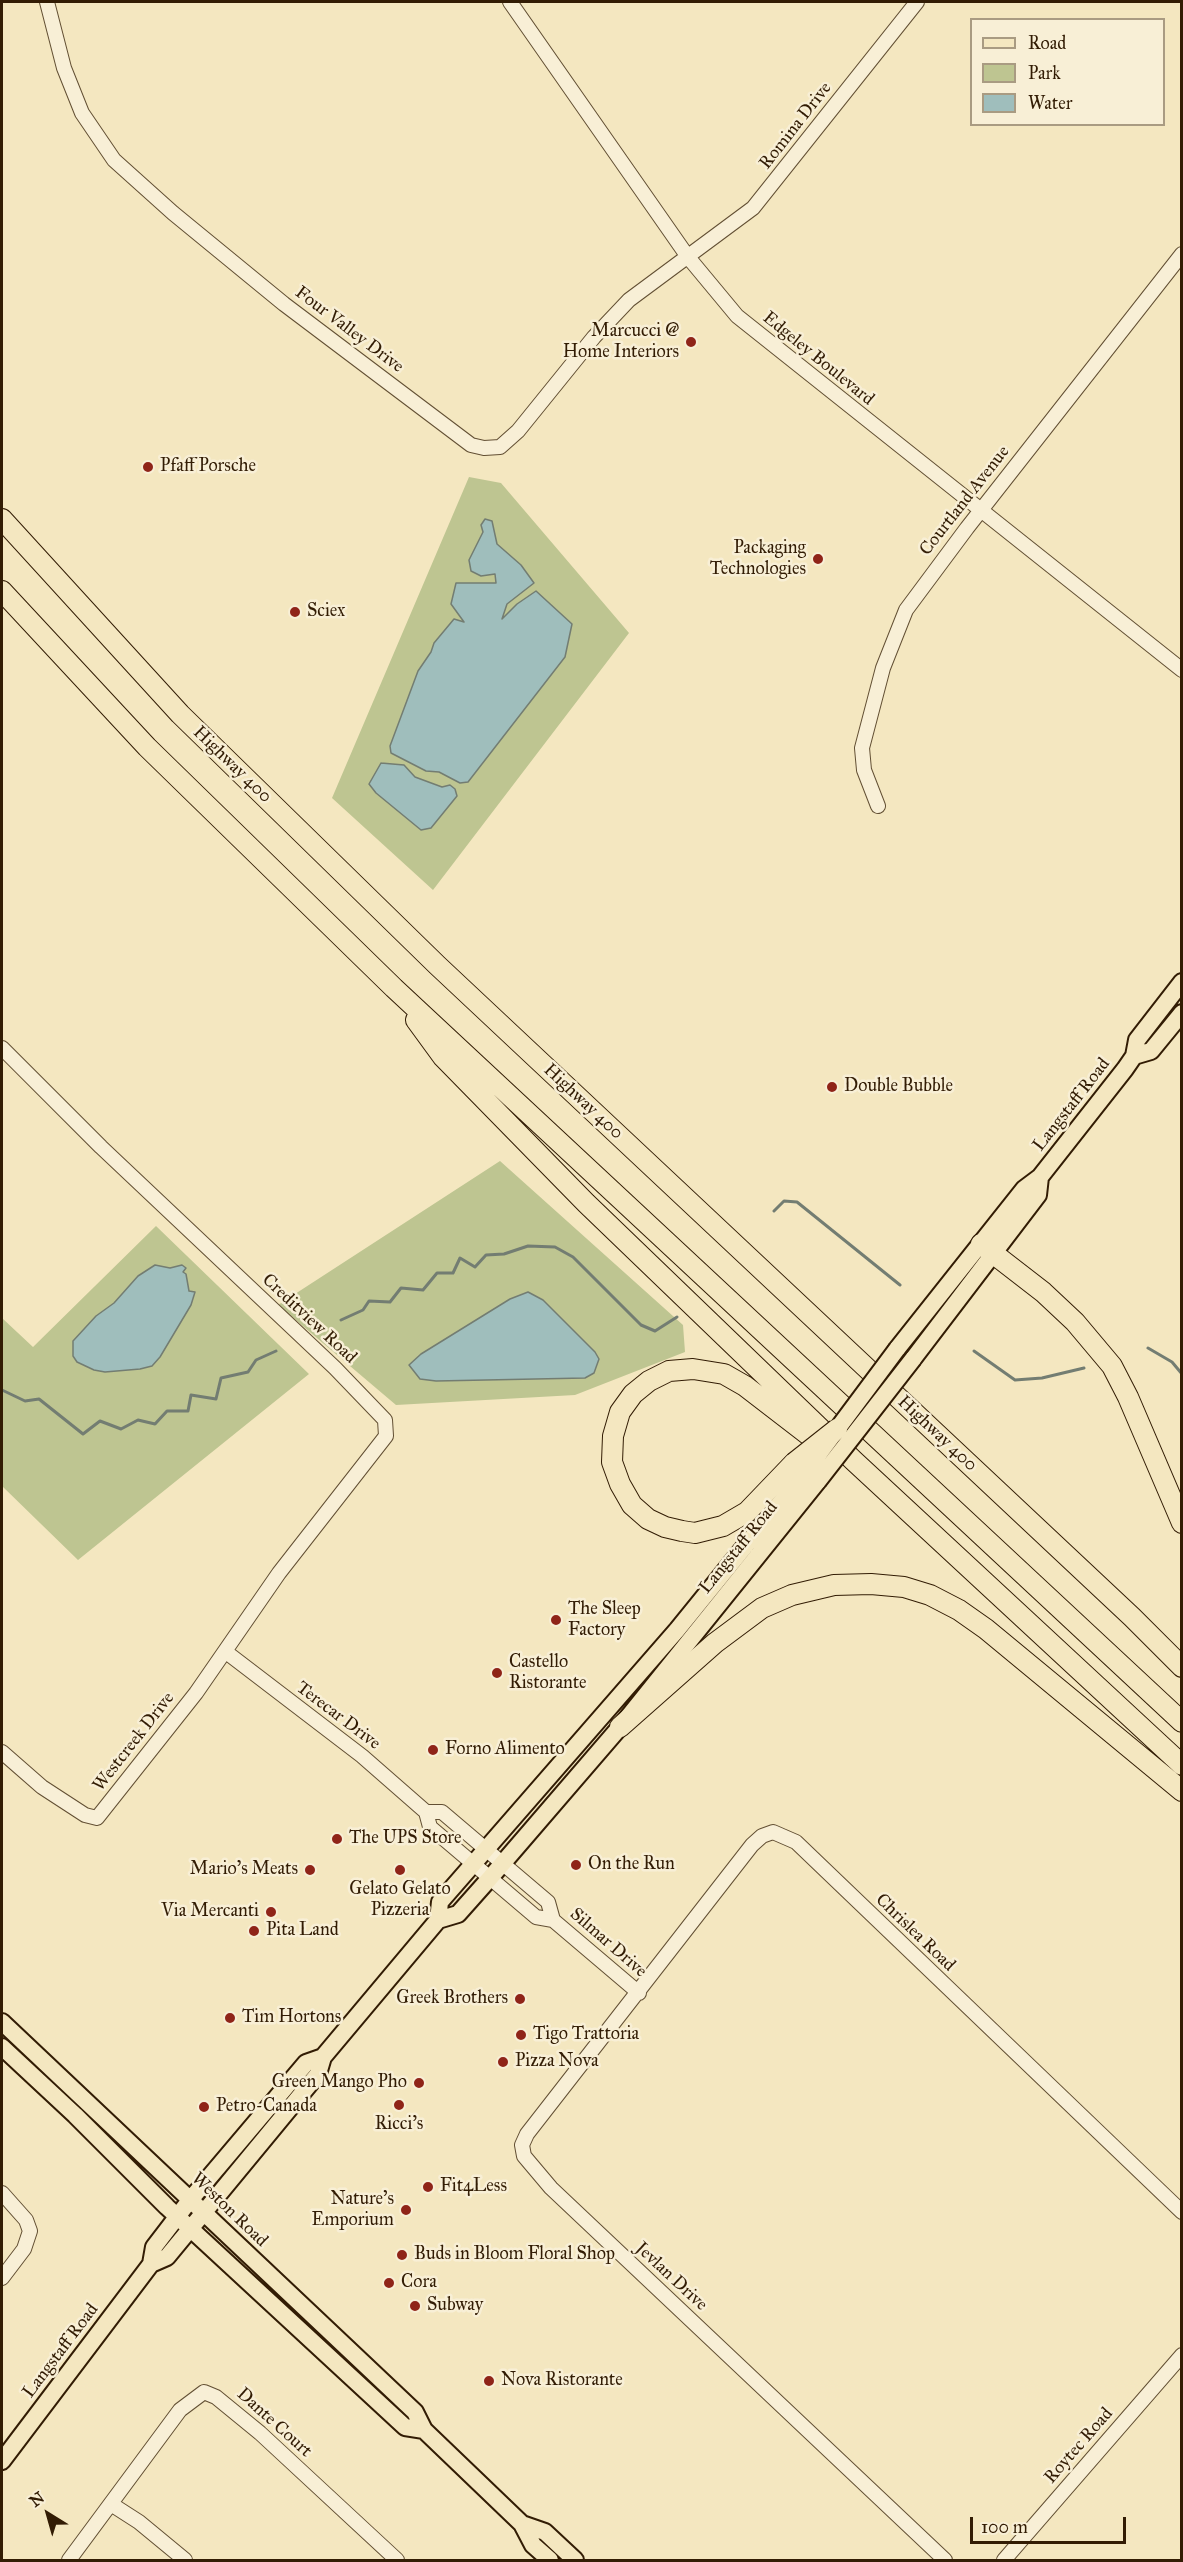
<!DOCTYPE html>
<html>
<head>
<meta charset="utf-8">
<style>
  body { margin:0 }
  #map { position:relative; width:1183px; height:2562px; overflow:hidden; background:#f4e7c0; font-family:"IM FELL Great Primer",serif }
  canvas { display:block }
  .frame { position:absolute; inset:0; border:3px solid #321c04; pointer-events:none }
  .legend { position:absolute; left:970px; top:18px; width:195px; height:108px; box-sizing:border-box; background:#f8efd6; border:2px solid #a99b82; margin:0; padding:8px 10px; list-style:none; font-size:18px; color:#321c04 }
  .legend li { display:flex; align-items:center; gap:12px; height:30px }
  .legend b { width:30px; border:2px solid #a99b82 }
  .north { position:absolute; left:18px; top:2484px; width:60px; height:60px; -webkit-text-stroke:4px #f8efd6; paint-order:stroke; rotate:323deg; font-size:16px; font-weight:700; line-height:24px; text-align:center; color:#321c04 }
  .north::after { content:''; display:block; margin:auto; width:21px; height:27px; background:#321c04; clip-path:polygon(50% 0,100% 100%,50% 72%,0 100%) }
  .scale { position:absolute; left:970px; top:2517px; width:156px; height:27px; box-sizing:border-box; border:3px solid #321c04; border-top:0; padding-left:8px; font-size:18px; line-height:21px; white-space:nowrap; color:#321c04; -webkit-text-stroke:4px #f8efd6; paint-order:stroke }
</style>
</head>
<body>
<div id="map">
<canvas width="1183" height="2562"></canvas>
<div class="frame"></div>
<ul class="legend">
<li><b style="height:8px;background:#f4e7c0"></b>Road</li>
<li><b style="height:16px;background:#bec591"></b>Park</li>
<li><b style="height:16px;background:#9fbebc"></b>Water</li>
</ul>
<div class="north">N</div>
<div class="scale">100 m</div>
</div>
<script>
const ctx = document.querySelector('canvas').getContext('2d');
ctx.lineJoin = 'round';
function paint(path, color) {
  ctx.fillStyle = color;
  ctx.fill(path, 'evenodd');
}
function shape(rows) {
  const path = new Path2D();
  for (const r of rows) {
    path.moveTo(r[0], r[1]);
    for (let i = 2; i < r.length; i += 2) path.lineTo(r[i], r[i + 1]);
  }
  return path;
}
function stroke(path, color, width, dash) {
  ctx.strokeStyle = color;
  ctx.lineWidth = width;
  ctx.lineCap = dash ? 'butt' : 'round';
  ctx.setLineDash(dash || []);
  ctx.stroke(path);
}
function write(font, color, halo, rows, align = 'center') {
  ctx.font = font + ' "IM FELL Great Primer",serif';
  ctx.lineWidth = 5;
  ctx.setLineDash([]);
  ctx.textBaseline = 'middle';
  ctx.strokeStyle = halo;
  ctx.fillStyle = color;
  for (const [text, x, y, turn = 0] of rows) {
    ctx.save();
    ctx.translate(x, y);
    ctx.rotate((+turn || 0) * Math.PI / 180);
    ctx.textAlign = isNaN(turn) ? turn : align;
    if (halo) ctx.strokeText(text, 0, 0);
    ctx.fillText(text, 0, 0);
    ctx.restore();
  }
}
const green = shape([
  [469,477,501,483,629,633,433,890,332,798],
  [500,1161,683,1325,685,1352,575,1395,396,1405,278,1305],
  [156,1226,309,1374,78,1560,2,1486,2,1318,33,1347]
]);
const water = shape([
  [485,519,492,521,497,544,521,565,534,583,507,604,502,619,517,604,536,591,572,624,565,657,468,782,460,783,439,772,426,771,391,753,390,746,418,671,431,652,434,643,454,619,464,622,451,604,456,583,496,583,495,574,481,576,471,571,469,560,483,532,481,525,485,519],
  [381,763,404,765,415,777,442,787,450,785,455,789,457,796,431,828,421,830,376,793,369,784,381,763],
  [155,1265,170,1268,182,1265,186,1268,183,1272,186,1274,189,1291,195,1292,191,1305,160,1357,152,1366,140,1369,105,1372,94,1370,77,1362,73,1356,73,1341,96,1316,114,1303,138,1276,155,1265],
  [528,1292,543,1300,595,1352,599,1359,594,1373,585,1378,436,1381,420,1379,409,1365,421,1354,510,1299,528,1292]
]);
const stream = shape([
  [774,1211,784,1201,797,1202,900,1285],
  [341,1320,363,1310,369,1301,390,1302,401,1288,423,1290,437,1273,453,1273,460,1258,475,1267,486,1255,504,1254,528,1246,555,1247,573,1257,641,1325,655,1331,677,1317],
  [1148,1348,1172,1362,1182,1374],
  [974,1351,1015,1380,1042,1378,1084,1368],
  [2,1390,25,1401,39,1399,83,1434,100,1421,121,1429,138,1420,155,1424,167,1411,188,1411,191,1395,216,1399,221,1378,248,1372,256,1360,276,1351]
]);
const minor = shape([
  [47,2,64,68,82,113,114,160,173,213,284,304,471,445,484,448,500,447,518,431,594,337,629,300,753,208,917,2],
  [510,2,688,257,737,316,1182,670],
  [878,806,864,770,862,748,883,668,906,610,967,528,1182,254],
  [2,1048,101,1147,335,1368,385,1420,386,1436,279,1573,196,1693,97,1818,85,1815,42,1787,2,1752],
  [226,1652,362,1756,426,1812,430,1827,536,1917,553,1920,639,1993],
  [426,1812,442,1812,548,1902,553,1920],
  [2,2193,26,2220,30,2231,24,2249,2,2278],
  [111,2504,139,2522,185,2560],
  [69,2560,180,2410,204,2392,216,2397,260,2433,397,2560],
  [945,2560,551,2188,524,2156,522,2145,527,2134,752,1845,762,1836,773,1832,796,1842,1182,2212],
  [1004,2560,1182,2355]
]);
const major = shape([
  [1134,1056,1151,1051,1182,1013],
  [897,1349,1024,1189,1040,1177,1125,1069,1134,1056,1137,1040,1182,982],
  [913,1359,1038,1195,1040,1177],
  [438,1920,440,1902,677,1630,806,1471],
  [2,2022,415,2412,424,2430,522,2524,533,2545,550,2560],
  [2,2047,75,2115,167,2207,405,2427,424,2430],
  [151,2264,154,2247,190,2200,306,2063,323,2057],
  [2,2461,151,2264,167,2257,318,2074,323,2057,438,1920,458,1914,490,1878,620,1727,818,1481],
  [522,2524,545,2532,575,2560]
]);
const highway = shape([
  [2,519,180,714,437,965,1132,1617,1182,1667],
  [2,591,147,747,394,988,1182,1722],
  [416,1020,443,1057,586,1203,854,1461,1182,1765],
  [981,1244,1043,1292,1075,1322,1112,1366,1128,1397,1182,1523],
  [794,1463,747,1512,723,1526,695,1533,682,1531,665,1527,648,1519,632,1505,620,1484,612,1462,613,1436,620,1412,633,1394,649,1381,669,1371,693,1369,724,1374,745,1386,819,1443],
  [620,1727,715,1643,762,1608,792,1595,834,1585,871,1584,904,1587,930,1595,959,1610,986,1629,1182,1791]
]);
const majorBridge = shape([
  [806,1471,897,1349],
  [818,1481,913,1359]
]);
const highwayBridge = shape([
  [794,1463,837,1429]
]);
const markers = [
  [691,342,6,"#8f2418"],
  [148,467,6,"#8f2418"],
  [818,559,6,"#8f2418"],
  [295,612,6,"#8f2418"],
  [832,1087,6,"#8f2418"],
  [556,1620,6,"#8f2418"],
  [497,1673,6,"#8f2418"],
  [433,1750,6,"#8f2418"],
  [337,1839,6,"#8f2418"],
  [576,1865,6,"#8f2418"],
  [310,1870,6,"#8f2418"],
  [400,1870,6,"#8f2418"],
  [271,1912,6,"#8f2418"],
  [254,1931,6,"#8f2418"],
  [520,1999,6,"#8f2418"],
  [230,2018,6,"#8f2418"],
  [521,2035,6,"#8f2418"],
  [503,2062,6,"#8f2418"],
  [419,2083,6,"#8f2418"],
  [399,2105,6,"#8f2418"],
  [204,2107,6,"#8f2418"],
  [428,2187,6,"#8f2418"],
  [406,2210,6,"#8f2418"],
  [402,2255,6,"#8f2418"],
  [389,2283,6,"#8f2418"],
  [415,2306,6,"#8f2418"],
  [489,2381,6,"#8f2418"]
];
const streetNames = [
  ["Romina Drive",796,126,-52],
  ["Four Valley Drive",349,330,37],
  ["Edgeley Boulevard",818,359,39],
  ["Courtland Avenue",965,501,-52],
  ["Highway 400",232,765,44],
  ["Highway 400",583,1102,43],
  ["Langstaff Road",1072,1105,-52],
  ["Creditview Road",309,1319,43],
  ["Highway 400",937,1434,43],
  ["Langstaff Road",739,1548,-51],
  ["Terecar Drive",338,1716,37],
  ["Westcreek Drive",134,1742,-52],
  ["Chrislea Road",915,1933,44],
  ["Silmar Drive",608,1943,41],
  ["Weston Road",229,2210,44],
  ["Jevlan Drive",671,2277,43],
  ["Langstaff Road",61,2351,-53],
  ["Dante Court",274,2423,42],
  ["Roytec Road",1079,2446,-49]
];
const poiNames = [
  ["Marcucci @",679,332,"right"],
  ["Home Interiors",679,353,"right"],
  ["Pfaff Porsche",160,467],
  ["Packaging",806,549,"right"],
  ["Technologies",806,570,"right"],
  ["Sciex",307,612],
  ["Double Bubble",844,1087],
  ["The Sleep",568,1610],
  ["Factory",568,1631],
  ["Castello",509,1663],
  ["Ristorante",509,1684],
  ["Forno Alimento",445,1750],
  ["The UPS Store",349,1839],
  ["On the Run",588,1865],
  ["Mario's Meats",298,1870,"right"],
  ["Gelato Gelato",400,1890,"center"],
  ["Pizzeria",400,1911,"center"],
  ["Via Mercanti",259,1912,"right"],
  ["Pita Land",266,1931],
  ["Greek Brothers",508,1999,"right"],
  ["Tim Hortons",242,2018],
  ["Tigo Trattoria",533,2035],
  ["Pizza Nova",515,2062],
  ["Green Mango Pho",407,2083,"right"],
  ["Petro-Canada",216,2107],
  ["Ricci's",399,2125,"center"],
  ["Fit4Less",440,2187],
  ["Nature's",394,2200,"right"],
  ["Emporium",394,2221,"right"],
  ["Buds in Bloom Floral Shop",414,2255],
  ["Cora",401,2283],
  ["Subway",427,2306],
  ["Nova Ristorante",501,2381]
];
paint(green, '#bec591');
paint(water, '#9fbebc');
stroke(water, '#737d72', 1.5);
stroke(stream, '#737d72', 3);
stroke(minor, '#624f33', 16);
stroke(major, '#321c04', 20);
stroke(highway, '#321c04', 22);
stroke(minor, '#f8efd6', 14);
stroke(major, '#f4e7c0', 16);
stroke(highway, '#f4e7c0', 20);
stroke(majorBridge, '#321c04', 20, []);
stroke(highwayBridge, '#321c04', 22, []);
stroke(majorBridge, '#f4e7c0', 16);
stroke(highwayBridge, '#f4e7c0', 20);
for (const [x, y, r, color] of markers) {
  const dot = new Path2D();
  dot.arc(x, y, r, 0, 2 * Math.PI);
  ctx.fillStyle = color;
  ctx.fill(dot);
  stroke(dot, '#f8efd6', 2);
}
write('18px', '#321c04', '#f8efd6', streetNames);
write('18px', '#321c04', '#f8efd6', poiNames, 'left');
</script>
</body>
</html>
